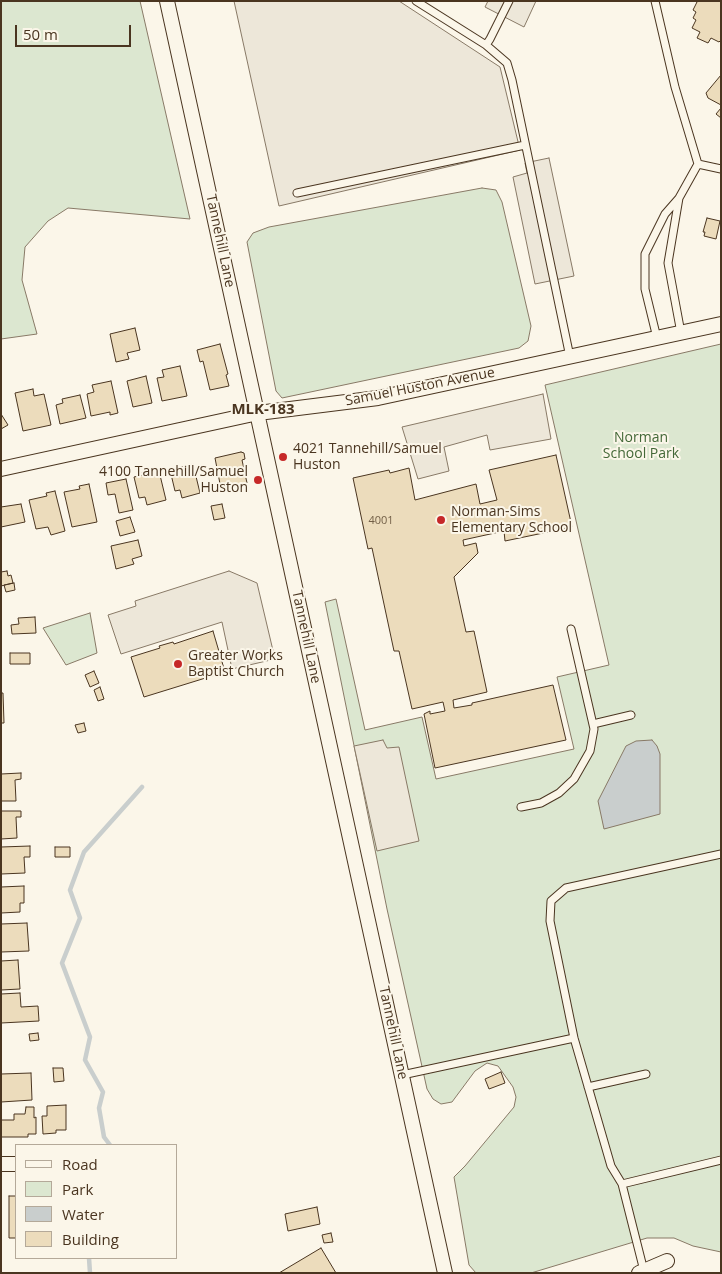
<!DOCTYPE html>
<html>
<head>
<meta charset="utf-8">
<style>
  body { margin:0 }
  #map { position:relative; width:722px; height:1274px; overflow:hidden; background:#fbf6e9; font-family:"Open Sans",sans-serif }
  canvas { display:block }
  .frame { position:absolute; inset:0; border:2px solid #4a3520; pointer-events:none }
  .legend { position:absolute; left:15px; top:1144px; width:162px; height:115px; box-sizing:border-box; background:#fbf6e9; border:1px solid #b4a999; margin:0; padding:6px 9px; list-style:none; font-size:15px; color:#4a3520 }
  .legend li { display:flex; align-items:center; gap:10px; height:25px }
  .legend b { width:25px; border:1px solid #b4a999 }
  .scale { position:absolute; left:15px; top:25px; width:116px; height:22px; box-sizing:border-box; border:2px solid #4a3520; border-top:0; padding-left:6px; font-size:15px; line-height:18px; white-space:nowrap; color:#4a3520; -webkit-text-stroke:4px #fbf6e9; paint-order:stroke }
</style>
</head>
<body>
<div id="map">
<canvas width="722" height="1274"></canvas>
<div class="frame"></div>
<ul class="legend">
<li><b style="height:6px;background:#fbf6e9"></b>Road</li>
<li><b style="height:14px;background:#dce7d0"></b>Park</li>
<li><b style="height:14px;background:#c9cecd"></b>Water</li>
<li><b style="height:14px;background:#ecdcbc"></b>Building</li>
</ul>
<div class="scale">50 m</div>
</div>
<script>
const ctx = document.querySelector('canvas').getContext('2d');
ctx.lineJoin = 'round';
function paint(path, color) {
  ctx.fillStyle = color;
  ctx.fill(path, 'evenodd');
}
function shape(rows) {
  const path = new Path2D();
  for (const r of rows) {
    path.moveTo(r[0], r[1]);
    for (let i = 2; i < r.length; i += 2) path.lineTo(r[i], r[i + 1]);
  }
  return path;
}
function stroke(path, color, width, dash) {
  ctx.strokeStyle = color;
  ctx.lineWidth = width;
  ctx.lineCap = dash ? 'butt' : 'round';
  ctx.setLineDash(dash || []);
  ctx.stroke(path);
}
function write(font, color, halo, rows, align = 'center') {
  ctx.font = font + ' "Open Sans",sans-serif';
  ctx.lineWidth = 4;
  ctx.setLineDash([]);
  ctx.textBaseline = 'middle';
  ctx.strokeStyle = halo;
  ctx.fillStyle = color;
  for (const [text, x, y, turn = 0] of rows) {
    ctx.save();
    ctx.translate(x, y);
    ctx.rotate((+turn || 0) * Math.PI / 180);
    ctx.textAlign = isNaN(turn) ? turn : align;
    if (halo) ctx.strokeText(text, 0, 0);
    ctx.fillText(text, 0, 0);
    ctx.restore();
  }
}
const green = shape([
  [1,1,140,1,190,219,68,208,48,221,25,247,22,280,37,334,1,339,1,1],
  [482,188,496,190,502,202,531,326,528,341,519,348,282,398,276,391,247,242,253,233,269,227,482,188],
  [721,344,721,1252,693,1246,674,1238,647,1238,531,1273,476,1273,469,1265,454,1177,465,1166,514,1107,516,1097,513,1087,498,1066,487,1063,475,1071,452,1102,441,1104,433,1099,427,1089,387,909,325,602,336,599,365,730,422,717,436,779,574,749,557,677,609,665,545,385,721,344],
  [90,613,97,653,66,665,43,628,90,613]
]);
const parking = shape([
  [234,1,399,1,500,67,520,150,279,206,234,1],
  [488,1,536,1,524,27,485,7,488,1],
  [549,158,574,276,535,284,513,177,527,173,525,163,549,158],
  [543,394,551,439,490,450,487,435,444,447,449,471,418,479,402,427,543,394],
  [229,571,257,583,275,659,232,669,222,622,121,654,108,615,136,606,135,601,229,571],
  [383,740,387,748,399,747,419,841,377,851,354,746,383,740]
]);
const water = shape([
  [652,740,657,746,660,754,660,814,604,829,598,801,626,746,636,741,652,740]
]);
const stream = shape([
  [110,1145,104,1137,99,1108,103,1092,85,1060,90,1037,62,963,80,918,70,890,84,852,142,787],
  [89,1258,90,1273]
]);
const building = shape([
  [695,1,721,1,721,40,719,42,711,38,708,43,697,38,700,32,692,28,696,20,693,18,696,12,693,10,697,2,695,1],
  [721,75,721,105,708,98,706,93,721,75],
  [721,108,721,118,716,114,721,108],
  [707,218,720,221,716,239,704,236,705,232,703,232,707,218],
  [135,328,140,350,127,353,129,359,116,362,110,334,135,328],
  [220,344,228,374,226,375,229,386,210,390,203,361,200,362,197,350,220,344],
  [180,366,187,396,162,401,157,378,164,377,162,370,180,366],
  [146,376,152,403,133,407,127,381,146,376],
  [111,381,118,413,110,415,110,412,91,416,87,394,94,392,92,385,111,381],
  [33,389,34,396,44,394,51,425,23,431,15,393,33,389],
  [80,395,86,418,60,424,56,405,63,403,62,399,80,395],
  [1,414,8,425,1,429,1,414],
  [241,452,244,453,245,459,242,460,247,483,221,489,215,458,241,452],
  [556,455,572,527,505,541,504,531,463,540,464,546,476,543,478,553,454,577,466,632,474,631,487,692,453,700,454,708,472,705,472,703,553,685,566,740,435,768,424,714,430,711,430,714,445,711,443,702,412,709,399,651,394,651,372,548,368,549,353,478,389,470,390,473,409,468,415,500,476,484,480,504,497,500,489,470,556,455],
  [193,464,200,493,182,498,180,490,175,491,170,470,193,464],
  [152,470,152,473,159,471,166,500,147,505,145,497,139,498,134,477,143,475,142,472,152,470],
  [126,479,133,510,119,513,115,494,108,495,106,483,126,479],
  [89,484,97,522,72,527,64,492,80,489,79,486,89,484],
  [55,491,65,531,51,535,48,527,36,529,29,500,47,496,46,493,55,491],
  [21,504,25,522,1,527,1,507,21,504],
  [222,504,225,518,214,520,211,506,222,504],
  [130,517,135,532,120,536,116,521,130,517],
  [138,540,142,556,132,559,134,564,116,569,111,546,138,540],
  [7,571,8,576,11,575,13,583,1,586,1,572,7,571],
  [14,583,15,590,6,592,4,585,14,583],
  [35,617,36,633,12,634,11,625,19,624,18,618,35,617],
  [213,631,225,672,144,697,131,657,160,648,159,646,173,642,174,644,213,631],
  [10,653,30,653,30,664,10,664,10,653],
  [94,671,99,683,90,687,85,675,94,671],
  [100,687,104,699,98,701,94,690,100,687],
  [1,693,3,693,4,723,1,723,1,693],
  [84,723,86,731,78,733,75,725,84,723],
  [21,773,21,779,15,780,16,801,1,801,1,774,21,773],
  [1,811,21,811,21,817,16,817,17,838,1,839,1,811],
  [30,846,30,857,24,857,25,873,1,874,1,847,30,846],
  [55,847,70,847,70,857,55,857,55,847],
  [24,886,24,903,20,903,20,912,1,913,1,887,24,886],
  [27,923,29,951,1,952,1,924,27,923],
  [18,960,20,989,1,990,1,961,18,960],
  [20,993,21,1007,38,1006,39,1021,1,1023,1,994,20,993],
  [38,1033,39,1040,30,1041,29,1034,38,1033],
  [53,1068,63,1068,64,1081,54,1082,53,1068],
  [501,1072,505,1083,489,1089,485,1079,501,1072],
  [31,1073,32,1100,1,1102,1,1074,31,1073],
  [66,1105,66,1130,56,1130,56,1133,43,1134,42,1116,47,1116,47,1106,66,1105],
  [26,1107,34,1107,34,1118,36,1117,36,1134,28,1134,28,1137,1,1137,1,1120,14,1120,14,1114,25,1114,26,1107],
  [9,1196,16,1196,16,1238,9,1238,9,1196],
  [317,1207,320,1224,288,1231,285,1214,317,1207],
  [331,1233,333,1242,324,1243,322,1235,331,1233],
  [321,1248,336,1273,279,1273,321,1248]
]);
const service = shape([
  [416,1,486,45,490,39,509,1],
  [655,1,675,87,698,164,721,169],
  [486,45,507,63,512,80,570,357],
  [297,193,525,145],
  [679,198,668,263,681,333],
  [657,338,645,289,645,254,665,214,679,198,698,164],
  [593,724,631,715],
  [521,807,541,803,559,793,574,779,590,751,594,729,571,629],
  [402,1075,574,1038],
  [588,1087,646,1074],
  [622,1184,721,1160],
  [644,1271,622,1184,611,1166,574,1038,550,921,551,901,566,888,721,854]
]);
const minor = shape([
  [167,1,445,1273],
  [1,469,258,413,378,398,721,324],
  [1,1164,16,1164],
  [639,1273,667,1261]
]);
const markers = [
  [283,457,5,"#c62828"],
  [258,480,5,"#c62828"],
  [441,520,5,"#c62828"],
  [178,664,5,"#c62828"]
];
const numberNames = [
  ["4001",381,521]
];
const streetNames = [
  ["Tannehill Lane",220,241,78],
  ["Samuel Huston Avenue",420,387,-11],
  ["Tannehill Lane",306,637,78],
  ["Tannehill Lane",393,1033,78]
];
const parkNames = [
  ["Norman",641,438],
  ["School Park",641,454]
];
const poiNames = [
  ["4021 Tannehill/Samuel",293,449],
  ["Huston",293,465],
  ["4100 Tannehill/Samuel",248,472,"right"],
  ["Huston",248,488,"right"],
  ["Norman-Sims",451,512],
  ["Elementary School",451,528],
  ["Greater Works",188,656],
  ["Baptist Church",188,672]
];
const neighbourhoodNames = [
  ["MLK-183",263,410]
];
paint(green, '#dce7d0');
stroke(green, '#887966', 1);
paint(parking, '#ede7d9');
stroke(parking, '#887966', 1);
paint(water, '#c9cecd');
stroke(water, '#887966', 1);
stroke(stream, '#c9cecd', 4.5);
paint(building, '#ecdcbc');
stroke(building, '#4a3520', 1);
stroke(service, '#4a3520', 9);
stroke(minor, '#4a3520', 16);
stroke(service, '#fbf6e9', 7);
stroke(minor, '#fbf6e9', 14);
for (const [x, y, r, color] of markers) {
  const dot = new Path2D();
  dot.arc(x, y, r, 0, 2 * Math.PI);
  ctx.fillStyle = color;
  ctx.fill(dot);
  stroke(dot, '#fbf6e9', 2);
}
write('11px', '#725f47', null, numberNames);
write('14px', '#4a3520', '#fbf6e9', streetNames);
write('14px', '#436837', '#fbf6e9', parkNames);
write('14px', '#4a3520', '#fbf6e9', poiNames, 'left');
write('bold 15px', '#4a3520', '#fbf6e9', neighbourhoodNames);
</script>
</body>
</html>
